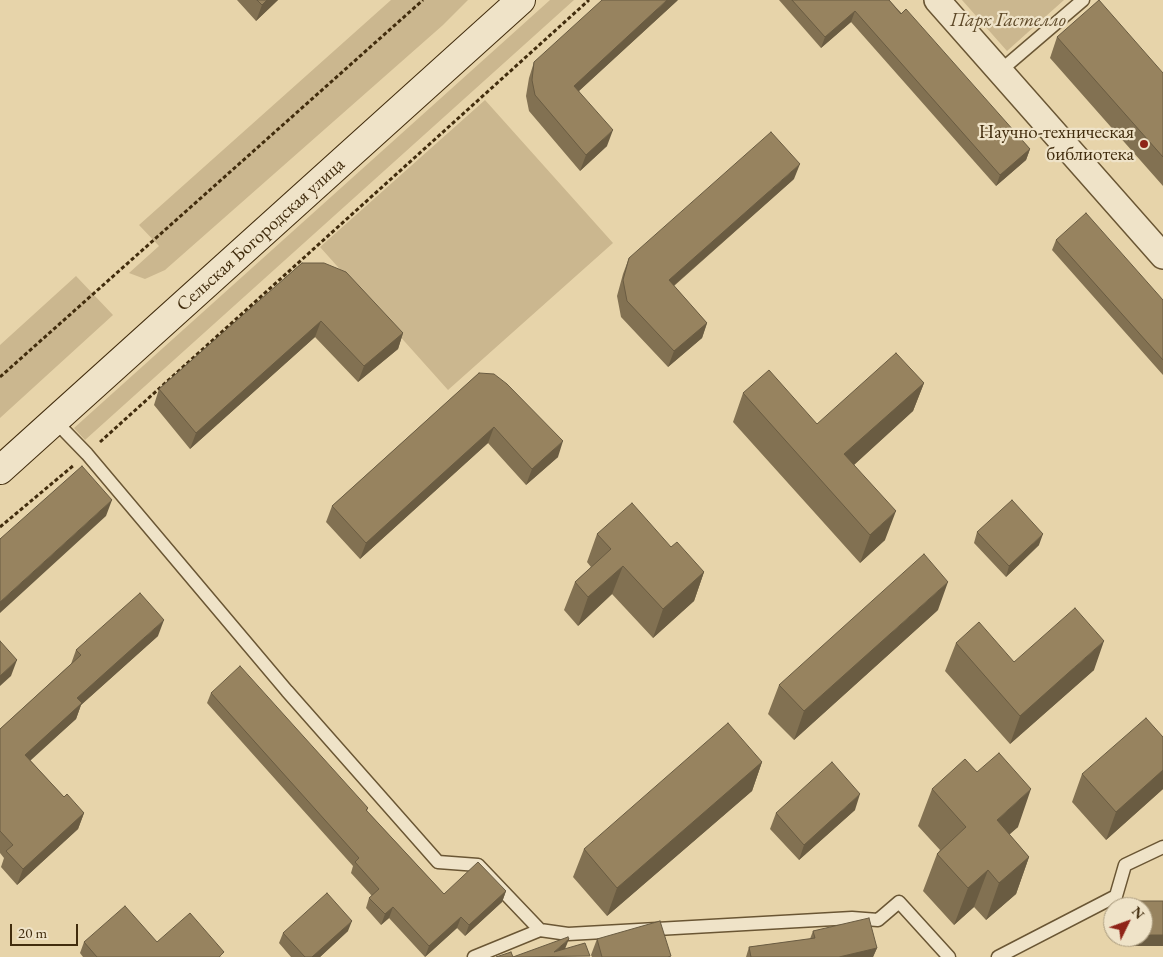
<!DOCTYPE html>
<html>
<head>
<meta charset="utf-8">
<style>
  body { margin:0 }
  #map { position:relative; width:1163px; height:957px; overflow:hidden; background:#e7d4aa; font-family:"EB Garamond",serif }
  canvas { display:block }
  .north { position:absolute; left:1103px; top:897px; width:50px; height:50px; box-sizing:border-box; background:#efe3c8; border:1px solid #a99a7d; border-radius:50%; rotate:48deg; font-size:14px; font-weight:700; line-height:20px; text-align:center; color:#412c0d }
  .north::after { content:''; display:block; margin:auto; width:18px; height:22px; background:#8f2418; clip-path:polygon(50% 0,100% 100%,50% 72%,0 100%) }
  .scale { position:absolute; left:10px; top:924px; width:68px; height:22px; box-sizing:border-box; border:2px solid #412c0d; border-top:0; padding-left:6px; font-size:15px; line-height:18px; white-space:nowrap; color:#412c0d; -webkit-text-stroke:4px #efe3c8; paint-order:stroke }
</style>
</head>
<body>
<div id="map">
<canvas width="1163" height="957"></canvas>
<div class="north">N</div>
<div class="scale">20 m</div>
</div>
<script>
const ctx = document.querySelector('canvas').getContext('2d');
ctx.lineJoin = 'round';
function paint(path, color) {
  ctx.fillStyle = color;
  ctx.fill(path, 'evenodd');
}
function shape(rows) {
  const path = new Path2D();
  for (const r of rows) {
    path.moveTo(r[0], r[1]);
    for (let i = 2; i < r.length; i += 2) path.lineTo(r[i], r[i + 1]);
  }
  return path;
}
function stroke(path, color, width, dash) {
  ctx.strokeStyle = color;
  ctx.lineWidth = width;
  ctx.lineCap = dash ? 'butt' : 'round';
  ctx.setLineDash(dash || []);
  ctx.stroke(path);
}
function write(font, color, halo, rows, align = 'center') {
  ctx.font = font + ' "EB Garamond",serif';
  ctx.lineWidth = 4.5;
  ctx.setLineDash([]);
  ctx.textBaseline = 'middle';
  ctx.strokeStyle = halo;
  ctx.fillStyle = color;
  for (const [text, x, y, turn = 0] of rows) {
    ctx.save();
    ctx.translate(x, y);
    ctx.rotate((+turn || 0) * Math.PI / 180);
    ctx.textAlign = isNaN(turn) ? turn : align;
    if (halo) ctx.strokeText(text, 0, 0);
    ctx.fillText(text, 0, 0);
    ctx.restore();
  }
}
const green = shape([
  [391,0,468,0,443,25,165,270,145,279,129,273,159,246,139,225],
  [550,0,574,0,85,440,74,428],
  [962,0,1064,0,1007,51],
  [485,100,613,243,448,390,320,247],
  [76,276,113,315,0,418,0,345]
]);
const path = shape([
  [0,377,423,0],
  [100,442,589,0],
  [0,527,74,465]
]);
const service = shape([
  [1000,71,1083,0],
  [55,421,87,454,287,691,438,862,478,865,540,930,568,934,852,918,878,920,899,902,949,957],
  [474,957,540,930],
  [998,957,1116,896,1125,865,1163,847]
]);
const minor = shape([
  [937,0,1163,256]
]);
const secondary = shape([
  [0,470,521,0]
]);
const wall = shape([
  [237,0,278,0,256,21],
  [678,0,579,91,607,146,580,171,529,111,526,96,529,78,534,62],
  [779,0,889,0,1030,149,1026,160,996,186,851,22,821,48],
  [1057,37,1163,73,1163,186,1050,58],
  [794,179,674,286,707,323,702,338,668,367,621,317,617,296,623,274,629,258],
  [1056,240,1163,300,1163,375,1052,250],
  [302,263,403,333,398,349,358,382,315,337,190,449,154,405,159,389],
  [479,373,558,457,526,485,488,443,360,559,326,522,332,506],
  [924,383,913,411,854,465,885,540,860,563,733,422,743,393,817,424],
  [977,532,1039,545,1006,577,974,543],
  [597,534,671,547,704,572,694,601,653,638,612,594,578,626,564,610,575,582,591,567,587,562],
  [938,610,794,740,768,714,779,685],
  [158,636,81,705,76,719,30,760,64,797,84,813,78,829,17,885,1,867,4,858,0,853,0,729,71,664,76,650],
  [956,643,1014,662,1094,670,1010,744,945,671],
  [211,693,368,808,367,811,444,894,506,891,502,902,465,936,457,928,425,957,389,918,381,925,366,908,369,898,372,896,351,873,353,866,207,703],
  [1163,737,1163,789,1106,840,1072,802,1082,774],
  [762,762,752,791,607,916,573,877,584,849],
  [932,789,1018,827,1009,834,1029,857,1016,894,986,920,974,907,954,925,923,891,937,854,940,850,918,826],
  [855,810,799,860,770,829,776,813],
  [1128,901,1163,901,1163,946,1124,946,1124,937,1143,937,1143,907,1125,907],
  [348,931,320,957,291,957,279,943,283,933],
  [813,931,877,948,873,957,746,957,749,947,810,939],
  [597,939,671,956,670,957,592,957,591,955],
  [84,942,157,942,222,957,83,957,80,953]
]);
const shadedWall = shape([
  [267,0,278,0,256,21,262,5],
  [667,0,678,0,568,101,574,86],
  [855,11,851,22,821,48,825,37],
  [613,130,607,146,580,171,586,155],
  [1030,149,1026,160,996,186,1000,175],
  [800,164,794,179,663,295,669,280],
  [321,321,315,337,190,449,196,433],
  [707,323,702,338,668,367,674,351],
  [403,333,398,349,358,382,364,366],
  [924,383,913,411,834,483,844,454],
  [494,427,488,443,360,559,366,543],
  [563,441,558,457,526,485,532,469],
  [112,500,106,516,0,613,0,602],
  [896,511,885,540,860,563,870,535],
  [1043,534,1039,545,1006,577,1009,566],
  [623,566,612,594,578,626,588,597],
  [704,572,694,601,653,638,663,609],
  [948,582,938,610,794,740,804,711],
  [164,620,158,636,81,705,76,719,19,771,25,755,77,698],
  [1104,641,1094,670,1010,744,1020,716],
  [17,660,11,676,0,686,0,676],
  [762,762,752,791,607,916,617,888],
  [1163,770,1163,789,1106,840,1116,812],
  [1031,789,1018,827,983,858,997,820],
  [860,794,855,810,799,860,804,845],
  [84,813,78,829,17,885,23,869],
  [1029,857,1016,894,986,920,999,883],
  [988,870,974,907,954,925,968,888],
  [506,891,502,902,465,936,469,925],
  [393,907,389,918,381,925,385,914],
  [461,917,457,928,425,957,429,946],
  [352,921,348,931,320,957,312,957],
  [1143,935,1163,935,1163,946,1124,946,1127,937,1143,937],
  [569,939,563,954,554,952],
  [877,948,873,957,839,957]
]);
const building = shape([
  [257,0,267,0,262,5,257,0],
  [602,0,667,0,574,86,613,130,586,155,535,95,532,80,534,62,602,0],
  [792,0,889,0,901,14,906,9,1030,149,1000,175,855,11,825,37,792,0],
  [1099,0,1163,73,1163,157,1057,37,1099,0],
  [771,132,800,164,669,280,707,323,674,351,627,301,623,280,629,258,771,132],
  [1086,213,1163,300,1163,360,1056,240,1086,213],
  [302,263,324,263,346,272,403,333,364,366,321,321,196,433,159,389,302,263],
  [896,353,924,383,844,454,896,511,870,535,743,393,769,370,817,424,896,353],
  [479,373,494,374,507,384,563,441,532,469,494,427,366,543,332,506,479,373],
  [82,466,112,500,0,602,0,539,82,466],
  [1012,500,1043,534,1009,566,977,532,1012,500],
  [632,503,671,547,677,542,704,572,663,609,623,566,588,597,575,582,611,549,597,534,632,503],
  [924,554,948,582,804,711,779,685,924,554],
  [140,593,164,620,77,698,82,703,25,755,64,797,67,794,84,813,23,869,6,851,13,845,0,831,0,729,81,655,76,650,140,593],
  [1075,608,1104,641,1020,716,956,643,979,622,1014,662,1075,608],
  [0,641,17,660,0,676,0,641],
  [240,666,368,808,366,810,444,894,478,862,506,891,469,925,461,917,429,946,393,907,385,914,369,898,379,889,355,862,359,858,211,693,240,666],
  [1146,718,1163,737,1163,770,1116,812,1082,774,1146,718],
  [728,723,762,762,617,888,584,849,728,723],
  [999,753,1031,789,997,820,1029,857,999,883,988,870,968,888,937,854,966,827,932,789,965,759,977,772,999,753],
  [832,762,860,794,804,845,776,813,832,762],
  [327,893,352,921,312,957,305,957,283,933,327,893],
  [1128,901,1163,901,1163,935,1143,935,1143,907,1128,907,1128,901],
  [125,906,157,942,190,913,224,952,219,957,97,957,84,942,125,906],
  [869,918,877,948,839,957,751,957,749,947,815,938,813,931,869,918],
  [660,921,671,956,668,957,602,957,597,939,660,921],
  [568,937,569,939,554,952,585,943,590,956,513,957,568,937],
  [511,952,513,957,496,957,511,952]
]);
const markers = [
  [1144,144,5,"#8f2418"]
];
const parkNames = [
  ["Парк Гастелло",1008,21]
];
const poiNames = [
  ["Научно-техническая",1134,133],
  ["библиотека",1134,155]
];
const streetNames = [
  ["Сельская Богородская улица",261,235,-42]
];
paint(green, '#cbb78f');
stroke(service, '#6a5634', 15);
stroke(minor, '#6a5634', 28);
stroke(secondary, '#412c0d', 30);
stroke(path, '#412c0d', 3, [4, 2.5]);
stroke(service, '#efe3c8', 12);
stroke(minor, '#efe3c8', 25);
stroke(secondary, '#efe3c8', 28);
paint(wall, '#827152');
paint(shadedWall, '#6a5c42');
paint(building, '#97835f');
stroke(building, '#6a5c42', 1);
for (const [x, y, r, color] of markers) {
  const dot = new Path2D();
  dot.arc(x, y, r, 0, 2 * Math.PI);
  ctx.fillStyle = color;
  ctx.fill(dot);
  stroke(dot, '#efe3c8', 2);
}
write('italic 19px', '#5d4827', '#efe3c8', parkNames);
write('19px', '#412c0d', '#efe3c8', poiNames, 'right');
write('19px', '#412c0d', '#efe3c8', streetNames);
</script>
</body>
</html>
